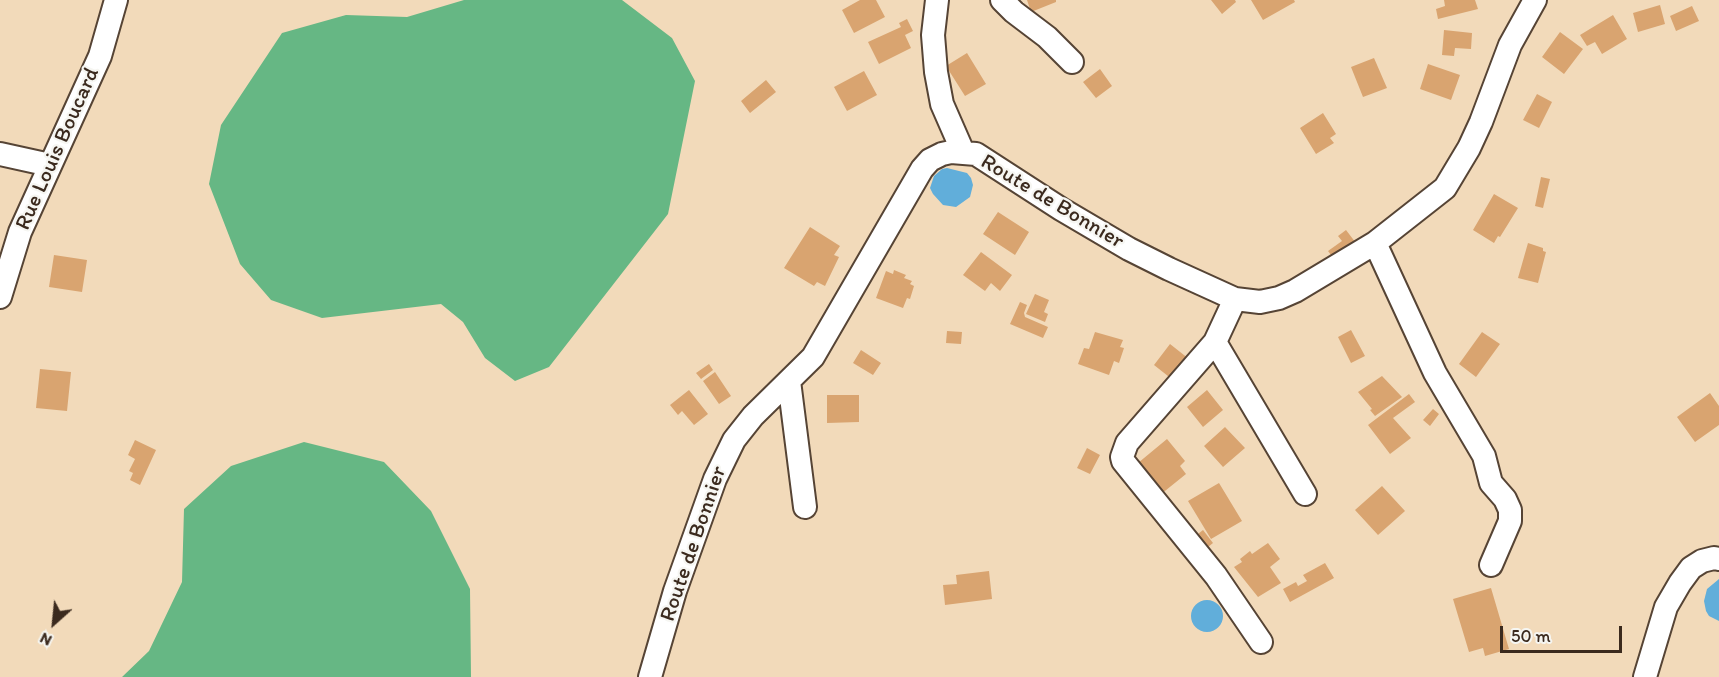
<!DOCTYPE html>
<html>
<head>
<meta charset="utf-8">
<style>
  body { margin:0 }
  #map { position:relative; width:1719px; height:677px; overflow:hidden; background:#f2daba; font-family:Itim,sans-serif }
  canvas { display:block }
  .north { position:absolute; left:24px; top:593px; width:60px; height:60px; -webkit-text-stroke:4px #f6f6f2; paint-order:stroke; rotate:207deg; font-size:16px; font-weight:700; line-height:24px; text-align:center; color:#3b2a1e }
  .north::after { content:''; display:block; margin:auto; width:21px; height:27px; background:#3b2a1e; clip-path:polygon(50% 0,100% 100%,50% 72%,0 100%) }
  .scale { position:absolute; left:1500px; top:626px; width:122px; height:27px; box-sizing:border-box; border:3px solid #3b2a1e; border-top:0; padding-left:8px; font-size:18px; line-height:21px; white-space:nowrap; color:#3b2a1e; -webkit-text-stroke:4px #f6f6f2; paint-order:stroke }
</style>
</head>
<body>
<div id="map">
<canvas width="1719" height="677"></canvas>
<div class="north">N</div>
<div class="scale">50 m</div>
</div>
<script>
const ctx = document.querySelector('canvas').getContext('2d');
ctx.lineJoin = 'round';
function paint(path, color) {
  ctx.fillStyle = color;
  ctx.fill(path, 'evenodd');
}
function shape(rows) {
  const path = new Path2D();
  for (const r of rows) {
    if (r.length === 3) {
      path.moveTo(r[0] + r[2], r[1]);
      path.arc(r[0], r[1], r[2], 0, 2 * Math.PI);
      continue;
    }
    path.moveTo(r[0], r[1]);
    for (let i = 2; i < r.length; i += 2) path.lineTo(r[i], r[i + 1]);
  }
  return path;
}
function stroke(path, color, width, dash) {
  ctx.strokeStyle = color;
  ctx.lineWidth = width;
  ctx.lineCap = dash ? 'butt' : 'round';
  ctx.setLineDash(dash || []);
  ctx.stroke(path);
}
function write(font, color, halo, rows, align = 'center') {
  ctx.font = font + ' Itim,sans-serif';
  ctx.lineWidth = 4.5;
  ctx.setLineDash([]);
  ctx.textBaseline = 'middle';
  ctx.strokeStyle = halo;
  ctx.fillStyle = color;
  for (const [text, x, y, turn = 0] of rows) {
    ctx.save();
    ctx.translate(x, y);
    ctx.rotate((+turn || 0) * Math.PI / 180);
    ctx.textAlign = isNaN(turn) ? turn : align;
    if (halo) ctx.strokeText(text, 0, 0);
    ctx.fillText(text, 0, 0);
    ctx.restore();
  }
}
const forest = shape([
  [464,0,622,0,672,38,695,81,668,214,549,367,515,381,485,358,463,322,441,304,322,318,271,300,240,264,209,184,221,125,282,33,346,15,407,17],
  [304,442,384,462,431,511,470,589,471,677,122,677,149,651,182,582,184,509,231,466]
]);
const water = shape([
  [947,168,967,173,971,178,973,185,970,197,956,207,943,205,933,194,930,188,934,176,942,169],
  [1719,579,1719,621,1709,616,1706,611,1704,601,1707,589],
  [1207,616,16]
]);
const building = shape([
  [860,0,876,0,885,17,854,33,842,10],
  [1027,0,1056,0,1056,2,1031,12],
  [1211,0,1235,0,1236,2,1222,14],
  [1251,0,1294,0,1295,2,1263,20],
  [1444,0,1475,0,1478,9,1438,19,1436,9,1445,6],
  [1660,5,1665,24,1638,32,1633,13],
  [1692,6,1699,21,1676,31,1670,16],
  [1613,15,1627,39,1602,54,1595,42,1587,46,1580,35],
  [907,19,913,31,905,35,911,48,879,64,868,42,901,27,899,23],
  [1444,30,1472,33,1471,49,1455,48,1454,56,1442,55],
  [1560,32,1583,49,1564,74,1542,57],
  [967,53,986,84,965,96,946,66],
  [1374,58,1387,88,1363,97,1351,67],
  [1428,64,1460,75,1451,100,1420,89],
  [1100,69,1112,86,1096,98,1083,82],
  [864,71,877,95,847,111,834,87],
  [766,80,776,92,750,113,741,101],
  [1537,94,1552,102,1539,128,1523,120],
  [1323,113,1336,134,1330,138,1334,143,1316,154,1300,128],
  [1541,177,1550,179,1543,208,1535,206],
  [1494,194,1518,208,1500,237,1498,236,1494,243,1473,230],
  [998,212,1029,232,1015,255,983,234],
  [810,227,840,246,834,255,839,257,825,286,817,282,814,286,784,268],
  [1346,230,1359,247,1337,263,1328,251,1342,241,1338,236],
  [1528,243,1543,248,1543,251,1546,252,1538,283,1518,278],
  [981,252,1012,275,1000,291,991,283,985,291,963,275],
  [54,255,87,260,82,292,49,287],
  [894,270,906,275,904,278,912,281,910,284,914,286,910,299,907,298,903,308,876,298,886,271,893,274],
  [1035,294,1049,300,1044,312,1048,314,1045,322,1026,314],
  [1020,302,1027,305,1024,313,1025,317,1048,327,1043,338,1010,324],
  [1351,330,1365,356,1351,363,1338,337],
  [947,331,962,332,961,344,946,343],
  [1095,332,1123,340,1120,347,1124,348,1119,363,1114,361,1109,375,1078,364,1084,348,1089,349],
  [1482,332,1500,344,1476,377,1459,364],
  [1170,344,1189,359,1173,380,1154,365],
  [861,350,881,363,873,375,853,363],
  [709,364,713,370,701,379,696,373],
  [40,369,71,372,67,411,36,408],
  [715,372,731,396,719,404,703,381],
  [1382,376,1402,397,1375,416,1370,410,1372,409,1358,392],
  [689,390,708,414,694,425,682,411,678,415,670,405],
  [1207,390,1223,410,1203,427,1187,407],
  [1710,393,1719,406,1719,425,1695,442,1677,417],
  [1409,394,1415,402,1393,418,1411,438,1390,454,1368,425],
  [827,395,859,395,859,422,827,423],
  [1433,409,1439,414,1430,426,1423,420],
  [1225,427,1245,448,1223,467,1204,446],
  [1167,439,1185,461,1180,466,1186,474,1155,499,1138,463],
  [135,440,156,450,140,485,130,480,133,473,129,471,135,459,128,455],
  [1087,448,1100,455,1090,474,1077,468],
  [1219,483,1242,521,1211,539,1188,501],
  [1382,486,1405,511,1378,535,1355,510],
  [1203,530,1213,543,1203,551,1193,538],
  [1268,543,1280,559,1270,567,1281,583,1258,597,1234,567,1242,562,1240,559,1250,551,1252,554],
  [1325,563,1334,578,1290,602,1283,589,1296,582,1298,586,1307,581,1303,575],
  [989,571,992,599,945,605,943,585,957,584,956,575],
  [1491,588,1509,649,1485,656,1483,648,1469,652,1453,599]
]);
const minor = shape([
  [937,0,933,35,936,72,942,104,963,152],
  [1002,0,1014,12,1047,37,1072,62],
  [0,154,50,165],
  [1375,243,1435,373,1484,456,1491,483,1505,499,1510,510,1510,521,1491,565],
  [0,297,20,232,100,56,116,0],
  [1235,299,1215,342,1127,443,1122,457,1123,461,1216,576,1261,642],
  [1215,342,1305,494],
  [789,381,805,507],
  [650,677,675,591,715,479,734,440,753,416,813,357,922,169,930,160,942,154,951,152,976,154,1061,209,1129,249,1169,269,1235,299,1260,302,1279,298,1295,291,1375,243,1445,188,1469,148,1481,122,1510,45,1535,0],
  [1645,677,1666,607,1680,583,1691,568,1702,561,1714,558,1719,559]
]);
const streetNames = [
  ["Rue Louis Boucard",58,149,-66],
  ["Route de Bonnier",1052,202,31],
  ["Route de Bonnier",694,544,-71]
];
paint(forest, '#66b784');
paint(water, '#61aeda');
paint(building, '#d9a470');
stroke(minor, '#564435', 26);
stroke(minor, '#fff', 22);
write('22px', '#3b2a1e', '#f6f6f2', streetNames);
</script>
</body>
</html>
